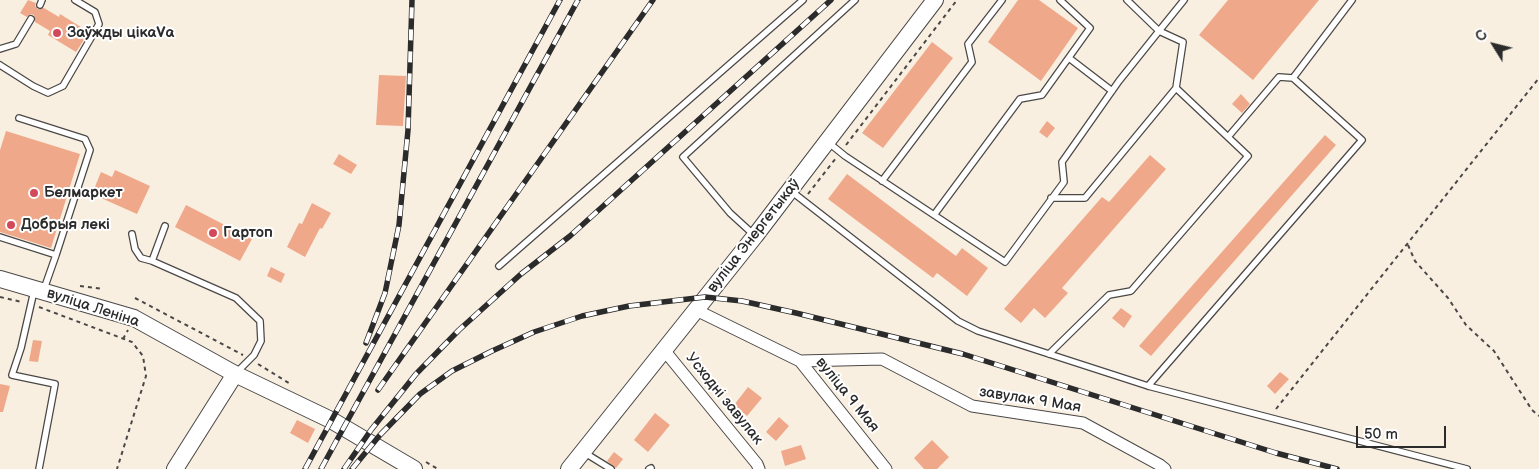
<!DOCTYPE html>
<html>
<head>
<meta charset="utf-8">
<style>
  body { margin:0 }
  #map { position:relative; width:1539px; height:469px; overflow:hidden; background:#f9efe1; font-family:"Balsamiq Sans",sans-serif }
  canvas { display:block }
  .north { position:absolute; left:1469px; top:20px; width:50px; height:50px; -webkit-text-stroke:4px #fff; paint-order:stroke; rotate:306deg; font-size:14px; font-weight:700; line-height:20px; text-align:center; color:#2b2b2b }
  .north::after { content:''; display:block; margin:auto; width:18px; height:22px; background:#2b2b2b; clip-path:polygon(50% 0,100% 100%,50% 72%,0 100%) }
  .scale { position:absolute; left:1356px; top:426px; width:90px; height:22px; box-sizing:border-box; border:2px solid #2b2b2b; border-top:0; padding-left:6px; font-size:15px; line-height:18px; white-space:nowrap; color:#2b2b2b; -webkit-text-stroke:4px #fff; paint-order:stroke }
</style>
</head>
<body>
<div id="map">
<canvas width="1539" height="469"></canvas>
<div class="north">С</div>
<div class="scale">50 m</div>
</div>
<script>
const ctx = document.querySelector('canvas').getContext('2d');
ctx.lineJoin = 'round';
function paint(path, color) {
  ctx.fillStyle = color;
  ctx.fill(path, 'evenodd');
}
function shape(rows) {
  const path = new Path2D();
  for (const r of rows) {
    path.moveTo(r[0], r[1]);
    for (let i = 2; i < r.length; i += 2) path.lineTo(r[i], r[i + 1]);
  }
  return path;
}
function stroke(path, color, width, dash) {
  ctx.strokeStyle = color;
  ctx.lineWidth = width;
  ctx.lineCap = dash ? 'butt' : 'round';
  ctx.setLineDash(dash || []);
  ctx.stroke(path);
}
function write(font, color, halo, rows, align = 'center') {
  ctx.font = font + ' "Balsamiq Sans",sans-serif';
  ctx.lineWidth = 4;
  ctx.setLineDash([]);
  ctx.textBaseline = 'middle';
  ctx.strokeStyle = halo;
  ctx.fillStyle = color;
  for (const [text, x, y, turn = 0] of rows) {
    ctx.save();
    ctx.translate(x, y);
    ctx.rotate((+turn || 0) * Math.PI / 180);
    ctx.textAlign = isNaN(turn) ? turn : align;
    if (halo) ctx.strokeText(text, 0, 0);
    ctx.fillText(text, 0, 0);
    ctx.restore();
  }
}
const building = shape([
  [28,0,36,3,35,6,38,9,44,8,59,17,60,14,89,32,76,52,48,35,50,31,35,22,34,15,31,14,27,17,20,13],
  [1018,0,1039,0,1078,28,1041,81,988,42],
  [1228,0,1319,0,1253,80,1199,35],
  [932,42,953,58,883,148,862,133],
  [379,75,406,76,403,126,376,125],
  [1241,94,1250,104,1242,113,1232,104],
  [1047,121,1055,128,1047,138,1039,132],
  [6,131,80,154,51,248,0,232,0,150],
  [1325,135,1336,145,1151,356,1139,346],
  [339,154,357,165,351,174,333,164],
  [1150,155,1166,169,1062,288,1068,293,1045,318,1034,308,1021,323,1004,309,1102,197,1109,202],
  [115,170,150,186,137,214,92,194,101,172,112,177],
  [847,174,956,256,962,248,988,268,967,296,937,273,933,278,828,199],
  [312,203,331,213,322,229,320,228,305,257,287,247,299,223,302,224],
  [186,205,252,239,240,261,175,227],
  [271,267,285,274,281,283,267,276],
  [1121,308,1132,316,1124,328,1112,318],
  [33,340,42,341,38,362,29,361],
  [1280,372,1289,379,1275,394,1267,386],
  [0,384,10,386,3,412,0,412],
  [748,387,762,398,747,416,734,405],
  [655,413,670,425,648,452,634,440],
  [779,417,789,426,776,441,766,432],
  [297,420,315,429,308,443,290,433],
  [932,440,949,457,937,469,924,469,914,458],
  [801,445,806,459,785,466,781,451],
  [614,452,623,459,616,468,607,461]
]);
const path = shape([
  [846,145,957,0],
  [808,194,836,158],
  [1408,245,1415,261,1448,298,1466,325,1494,351,1532,410,1539,416],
  [80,286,103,289],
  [0,297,22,302],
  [135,298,243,355],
  [39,307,132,342,143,356,146,376,117,469],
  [123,339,128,330],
  [258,364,292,385],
  [1276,409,1539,78],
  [426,462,438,469]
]);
const lane = shape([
  [40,5,42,0],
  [0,49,16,44,31,19],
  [1069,58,1112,91],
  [0,65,33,86,48,93,63,86,99,24,95,12,75,0],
  [19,118,85,139,90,150,56,255],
  [1228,137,1279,77,1293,78],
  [829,143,845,156,1005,262,1064,182,1062,162,1119,81,1159,31,1127,0],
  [882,181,972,62,968,44,1002,0],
  [791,191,958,321,978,331,1148,386,1467,469],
  [1051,198,1085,198,1176,88,1183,42,1159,31,1184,0],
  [934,215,1020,99,1042,95,1090,28,1060,0],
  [165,226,152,261,236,298,260,321,261,341,254,355,237,372],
  [132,234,135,249,141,258,152,261],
  [753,234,730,213,683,157,855,0],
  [0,237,56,255,44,289],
  [499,266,803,0],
  [34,291,21,348,12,375,55,384,39,469],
  [1049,354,1109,295,1131,291,1248,156,1176,88],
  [1148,386,1362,140,1293,78,1352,0],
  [585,453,611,469],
  [649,469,651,468]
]);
const street = shape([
  [696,310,800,361,886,469],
  [664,350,757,464,759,469],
  [800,361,882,359,972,406,1083,423,1160,465,1165,469]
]);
const secondary = shape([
  [0,279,134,318,235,374,331,420,414,469],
  [175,469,235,374],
  [569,469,755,236,935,0]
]);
const rail = shape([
  [366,343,385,293,399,225,408,130,412,0],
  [378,390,653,0],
  [305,469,560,0],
  [321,469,578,0],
  [344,469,371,430,416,374,459,330,521,274,570,236,831,0],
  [352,469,380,435,420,394,452,371,492,351,534,332,582,316,629,306,705,297,742,301,796,313,963,354,1276,453,1337,469]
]);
const markers = [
  [57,33,5,"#d1495b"],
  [34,193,5,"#d1495b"],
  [11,225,5,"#d1495b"],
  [213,233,5,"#d1495b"]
];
const poiNames = [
  ["Заўжды цікаVа",67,33],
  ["Белмаркет",44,193],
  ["Добрыя лекі",21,225],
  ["Гартоп",223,233]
];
const streetNames = [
  ["вуліца Энергетыкаў",754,236,-52],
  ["вуліца Леніна",93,308,18],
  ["вуліца 9 Мая",847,395,51],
  ["Усходні завулак",724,399,51],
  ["завулак 9 Мая",1030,400,9]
];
paint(building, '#efa98a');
stroke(lane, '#4a4846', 8);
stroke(street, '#4a4846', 13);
stroke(secondary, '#4a4846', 18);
stroke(path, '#4a4846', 2, [4, 4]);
stroke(lane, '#fff', 5.5);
stroke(street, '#fff', 11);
stroke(secondary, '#fff', 16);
stroke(rail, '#2b2b2b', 5.5);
stroke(rail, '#fff', 4, [11]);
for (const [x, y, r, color] of markers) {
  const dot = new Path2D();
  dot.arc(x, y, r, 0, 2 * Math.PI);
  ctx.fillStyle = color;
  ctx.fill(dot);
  stroke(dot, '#fff', 2);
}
write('bold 15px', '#2b2b2b', '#fff', poiNames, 'left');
write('15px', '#2b2b2b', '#fff', streetNames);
</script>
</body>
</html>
